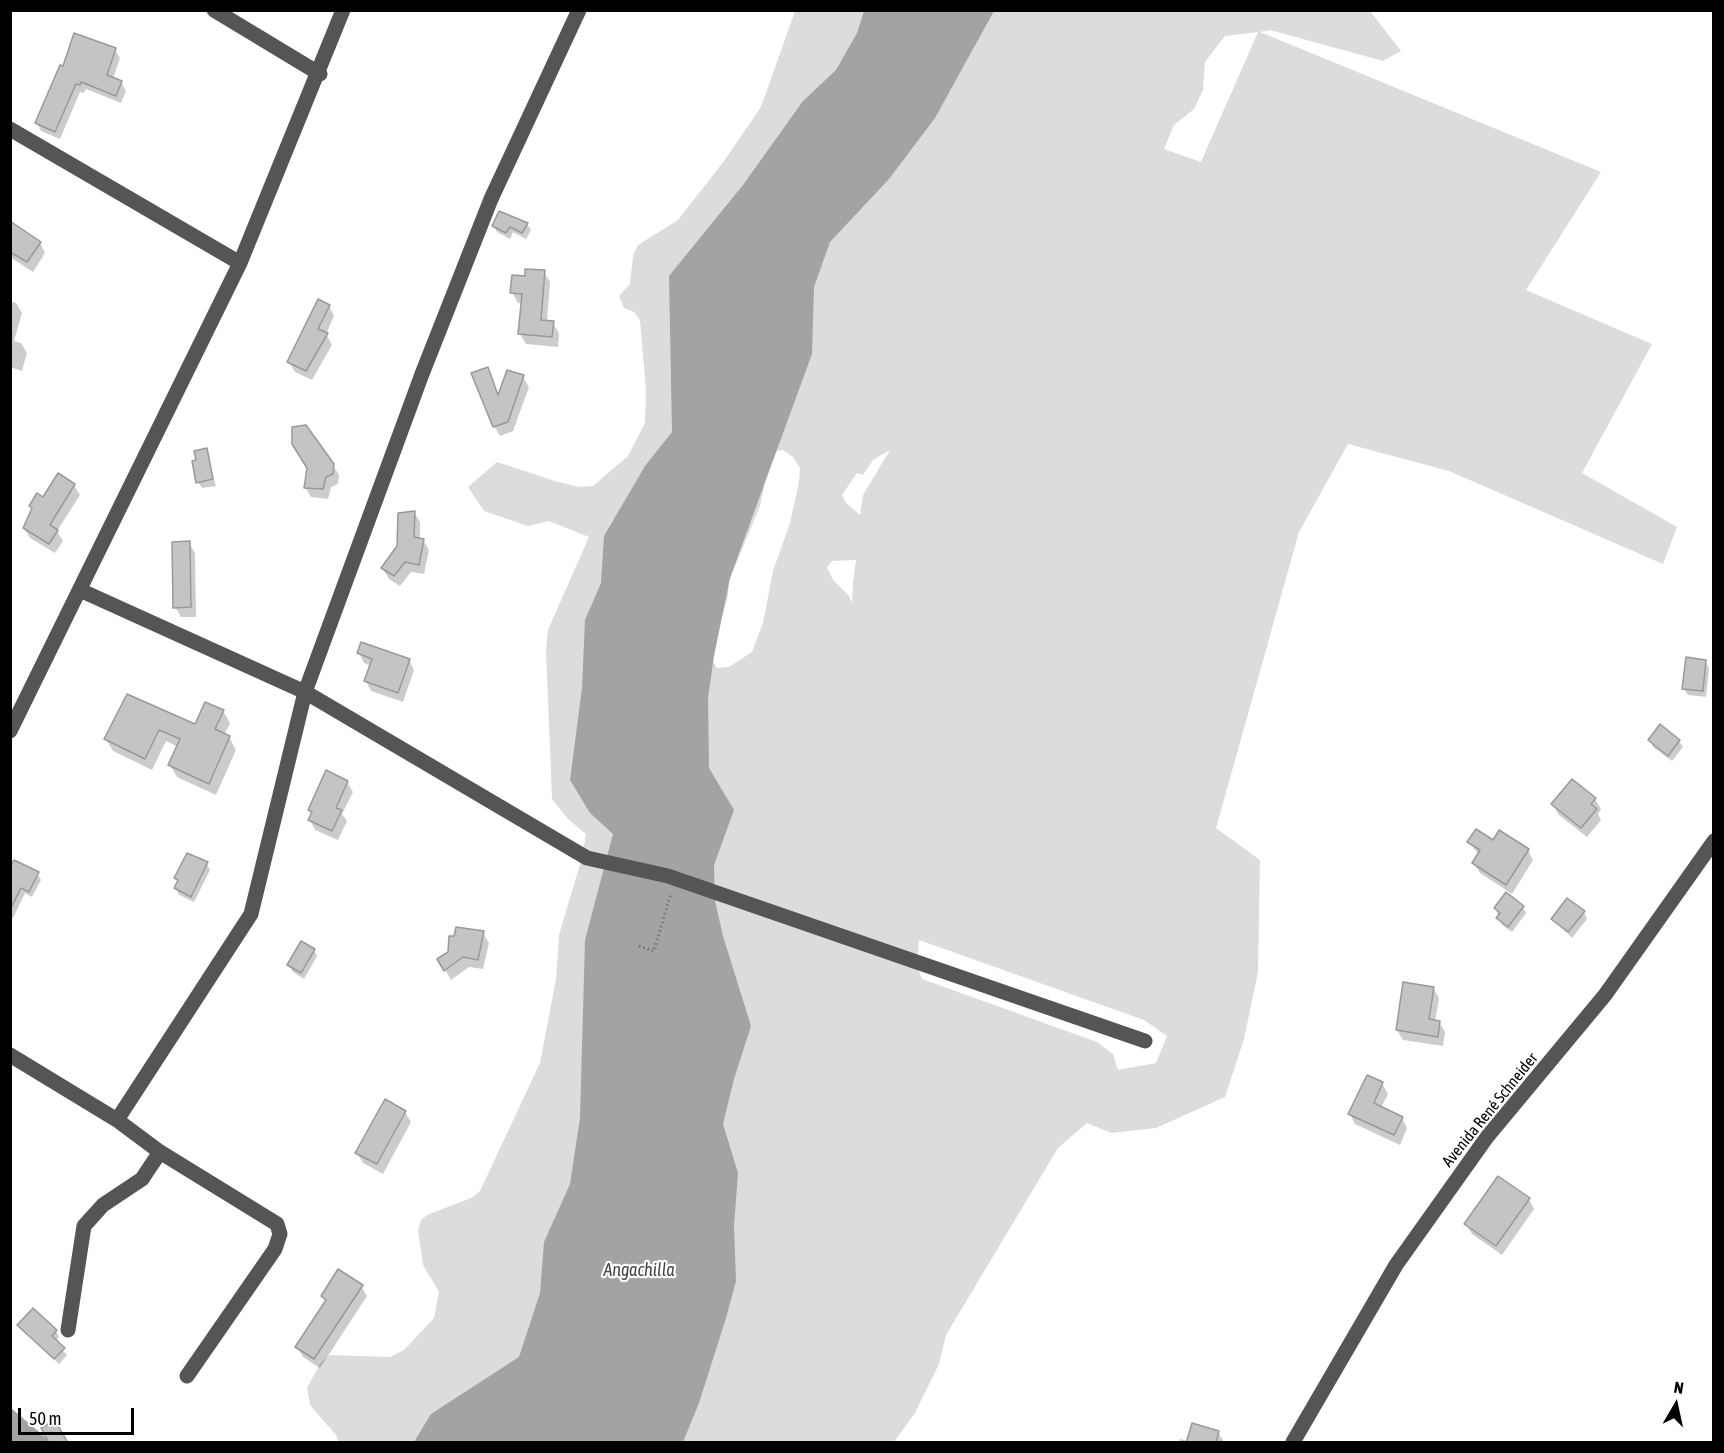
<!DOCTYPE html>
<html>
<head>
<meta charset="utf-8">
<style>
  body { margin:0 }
  #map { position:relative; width:1724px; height:1453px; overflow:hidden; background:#fff; font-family:"Asap Condensed",sans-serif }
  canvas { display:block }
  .frame { position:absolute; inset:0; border:12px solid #000; pointer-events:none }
  .north { position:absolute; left:1646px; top:1375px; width:60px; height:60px; -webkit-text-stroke:4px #fff; paint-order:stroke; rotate:9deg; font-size:16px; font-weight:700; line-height:24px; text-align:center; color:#000 }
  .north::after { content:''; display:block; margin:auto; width:21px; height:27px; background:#000; clip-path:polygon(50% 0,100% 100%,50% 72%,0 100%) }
  .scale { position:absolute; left:18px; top:1408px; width:116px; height:27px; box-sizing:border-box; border:3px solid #000; border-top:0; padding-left:8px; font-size:18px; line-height:21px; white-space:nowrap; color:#000; -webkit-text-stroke:4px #fff; paint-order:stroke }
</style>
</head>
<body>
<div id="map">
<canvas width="1724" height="1453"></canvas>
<div class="frame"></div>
<div class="north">N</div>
<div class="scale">50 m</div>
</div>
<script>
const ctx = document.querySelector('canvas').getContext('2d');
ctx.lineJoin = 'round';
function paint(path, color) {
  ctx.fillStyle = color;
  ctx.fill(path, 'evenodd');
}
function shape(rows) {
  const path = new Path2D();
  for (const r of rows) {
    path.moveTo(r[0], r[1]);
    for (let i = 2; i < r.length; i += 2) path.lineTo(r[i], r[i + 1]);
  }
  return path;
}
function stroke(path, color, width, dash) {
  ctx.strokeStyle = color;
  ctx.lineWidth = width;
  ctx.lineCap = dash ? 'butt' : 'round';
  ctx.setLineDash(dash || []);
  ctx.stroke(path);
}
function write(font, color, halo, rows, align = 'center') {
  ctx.font = font + ' "Asap Condensed",sans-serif';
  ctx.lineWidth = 4.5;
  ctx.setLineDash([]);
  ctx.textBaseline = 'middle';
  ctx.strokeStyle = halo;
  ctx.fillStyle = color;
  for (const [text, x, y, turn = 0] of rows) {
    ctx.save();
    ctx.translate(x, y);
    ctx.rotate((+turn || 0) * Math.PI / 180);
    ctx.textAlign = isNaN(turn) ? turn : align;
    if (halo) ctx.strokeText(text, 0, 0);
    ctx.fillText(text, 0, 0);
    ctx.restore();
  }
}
const green = shape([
  [795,11,1370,11,1401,51,1383,61,1270,30,1260,32,1601,172,1526,290,1652,344,1582,473,1677,527,1663,564,1449,471,1348,444,1299,532,1216,828,1260,860,1258,972,1244,1039,1225,1097,1156,1128,1111,1133,1087,1123,1058,1148,946,1335,939,1364,915,1413,894,1442,339,1442,336,1435,310,1405,307,1388,320,1364,329,1355,390,1357,404,1350,434,1318,439,1292,423,1265,418,1230,421,1220,427,1215,471,1198,480,1191,540,1063,556,979,559,935,582,858,586,834,568,819,552,799,546,650,548,630,589,537,549,521,528,526,484,511,468,487,497,462,558,482,579,487,593,486,628,456,645,423,646,390,640,320,634,312,624,308,619,296,630,284,633,256,638,245,678,220,724,161,761,107],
  [1258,32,1201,162,1164,149,1174,125,1194,109,1203,90,1205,62,1225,36],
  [783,450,793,457,800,468,799,482,790,523,773,571,763,623,752,652,729,667,717,668,710,658,728,596,729,581,760,506,764,488,762,469,776,451],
  [890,450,863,495,860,515,846,503,842,495,857,473,863,475,873,460],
  [856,560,853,582,852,604,849,596,833,580,827,567,832,561],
  [919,940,1144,1020,1167,1036,1156,1063,1118,1070,1113,1054,1097,1042,922,979,917,966]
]);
const water = shape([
  [864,11,994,11,935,118,889,179,830,242,814,287,812,354,730,578,714,656,708,698,709,768,734,810,714,865,715,901,723,936,751,1026,734,1079,723,1124,738,1173,734,1226,736,1281,726,1318,699,1403,683,1442,414,1442,431,1414,519,1357,540,1293,544,1242,570,1184,580,1118,585,940,613,834,590,813,570,780,582,688,585,620,601,583,604,536,645,466,672,432,669,276,743,185,803,101,836,70,857,33],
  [11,1408,51,1442,11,1442]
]);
const shadow = shape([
  [115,50,120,58,113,79,121,82,126,91,121,103,86,89,84,93,80,92,60,139,41,131,37,123,64,68],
  [10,223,40,243,45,253,33,272,10,257],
  [527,224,531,230,526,239,513,232,510,239,497,232,494,226],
  [544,272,550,282,547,322,553,323,559,333,558,347,526,344,520,334,523,303,518,303,512,292],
  [10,301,16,303,22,313,14,341,21,343,27,353,22,371,10,367],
  [329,306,334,316,326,334,332,345,312,380,295,372,289,362],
  [487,369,499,396,523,377,529,387,513,431,500,436,494,426],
  [206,450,216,486,202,488,198,482,197,461],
  [333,465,339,475,338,484,331,487,328,499,311,497,305,487],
  [74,485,80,495,57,531,63,541,55,553,30,538,24,528,33,510,31,506],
  [414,512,420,522,420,539,423,540,429,550,424,574,411,572,400,586,389,579,383,569,398,547],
  [189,543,195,553,196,617,181,617,175,607],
  [359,653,409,660,414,670,403,702,371,691,366,681,371,666,364,663],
  [1705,661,1709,668,1706,697,1688,695,1684,689],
  [127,696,196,726,223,711,230,723,224,735,229,737,236,750,216,795,177,777,170,765,178,747,166,741,152,770,113,751,106,739],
  [1650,740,1679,741,1683,747,1672,761,1653,747],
  [1572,781,1595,799,1601,809,1598,814,1601,820,1587,837,1559,815,1553,805],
  [347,782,353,792,342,814,347,821,338,840,315,830,310,820,312,815,309,810],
  [1469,842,1494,842,1528,850,1533,860,1512,894,1480,873,1474,863,1479,855],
  [207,864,210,870,194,902,179,895,176,888,179,882,176,878],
  [37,873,41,880,32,897,25,893,13,918,10,917,10,887],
  [1523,907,1526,913,1512,932,1502,925,1496,909],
  [1584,912,1587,919,1572,938,1553,919],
  [483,933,489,943,483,969,469,967,451,980,439,959],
  [314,950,317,956,304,979,293,972,289,965],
  [1433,988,1439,998,1435,1022,1439,1022,1445,1032,1443,1046,1403,1040,1397,1030],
  [1367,1077,1382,1083,1388,1094,1381,1108,1402,1118,1407,1128,1400,1145,1355,1124,1350,1114],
  [405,1112,411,1122,383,1174,363,1163,357,1153],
  [1529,1199,1534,1209,1502,1255,1472,1234,1466,1224],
  [361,1286,367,1296,320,1368,303,1357,297,1347,326,1303,322,1296],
  [19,1325,56,1331,59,1337,55,1342,67,1355,59,1364],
  [1218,1432,1224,1442,1179,1442,1180,1439,1188,1441]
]);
const building = shape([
  [74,33,116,48,107,75,122,81,116,96,81,82,80,85,76,84,55,132,35,123,60,65,63,66,74,33],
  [499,211,528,223,522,233,510,227,506,233,492,226,499,211],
  [10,221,41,242,27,262,10,252,10,221],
  [525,269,545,270,541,320,554,321,552,337,518,334,522,294,510,293,512,275,525,276,525,269],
  [318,299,330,305,318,329,328,333,306,371,287,362,318,299],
  [488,367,498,395,507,370,524,375,508,422,493,427,471,373,488,367],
  [306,425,334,464,333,474,326,477,323,489,304,488,307,468,292,444,292,427,306,425],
  [207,448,213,479,196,483,192,461,196,460,194,451,207,448],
  [58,473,75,484,50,525,58,530,49,544,23,528,32,508,29,506,37,493,43,497,58,473],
  [415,511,414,537,424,539,419,565,405,562,394,576,381,568,397,546,398,513,415,511],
  [190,541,191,607,173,608,172,542,190,541],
  [361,642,410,659,398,693,364,681,372,659,357,653,361,642],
  [1686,657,1706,660,1703,691,1682,689,1686,657],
  [127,694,195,724,205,702,224,710,215,729,230,736,209,784,168,765,180,739,159,730,145,759,104,739,127,694],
  [1660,724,1680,740,1668,756,1648,740,1660,724],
  [326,770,348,781,336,808,342,810,332,831,308,820,312,812,308,810,326,770],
  [1572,779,1596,798,1591,804,1597,809,1581,828,1551,804,1572,779],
  [1476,829,1493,840,1499,830,1529,849,1506,885,1472,863,1480,850,1467,842,1476,829],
  [187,853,208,862,191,897,174,888,178,880,174,878,187,853],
  [14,860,39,872,29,892,21,888,10,910,10,867,14,860],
  [1506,892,1524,906,1508,927,1496,918,1500,913,1494,908,1506,892],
  [1567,898,1585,911,1568,932,1551,919,1567,898],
  [456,927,484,931,478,960,463,957,444,971,437,959,448,952,449,936,454,936,456,927],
  [301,941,315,949,301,973,287,965,301,941],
  [1403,982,1434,987,1429,1019,1440,1021,1438,1037,1396,1030,1403,982],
  [1367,1075,1383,1082,1374,1103,1403,1117,1394,1135,1348,1114,1367,1075],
  [385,1099,406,1111,377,1164,355,1153,385,1099],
  [1498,1176,1530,1198,1496,1246,1464,1224,1498,1176],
  [338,1269,363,1285,314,1359,295,1347,326,1300,321,1296,338,1269],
  [33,1308,57,1330,52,1336,65,1348,54,1359,17,1325,33,1308],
  [55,1420,68,1443,49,1443,41,1428,55,1420],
  [1192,1423,1219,1431,1216,1443,1186,1443,1192,1423]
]);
const path = shape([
  [639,946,654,951,671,893]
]);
const minor = shape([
  [214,10,320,74],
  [10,129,240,263],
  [82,591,305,692,587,858,668,876,1145,1041],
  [10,731,240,263,343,10],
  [10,1055,117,1120,160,1152,277,1224,280,1234,275,1249,187,1376],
  [117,1120,251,914,305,692,422,374,491,199,579,10],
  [68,1330,84,1226,103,1205,142,1179,160,1152],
  [1293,1442,1396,1265,1487,1137,1605,995,1714,841]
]);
const streetNames = [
  ["Avenida René Schneider",1490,1110,-51]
];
const waterNames = [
  ["Angachilla",639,1270]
];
paint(green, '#dcdcdc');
paint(water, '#a3a3a3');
paint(shadow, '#0003');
paint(building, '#c4c4c4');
stroke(building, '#999', 1.5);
stroke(path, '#777', 3, [1.5, 3]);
stroke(minor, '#555', 15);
write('16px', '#000', '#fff', streetNames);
write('italic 18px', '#444', '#fff', waterNames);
</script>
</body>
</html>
